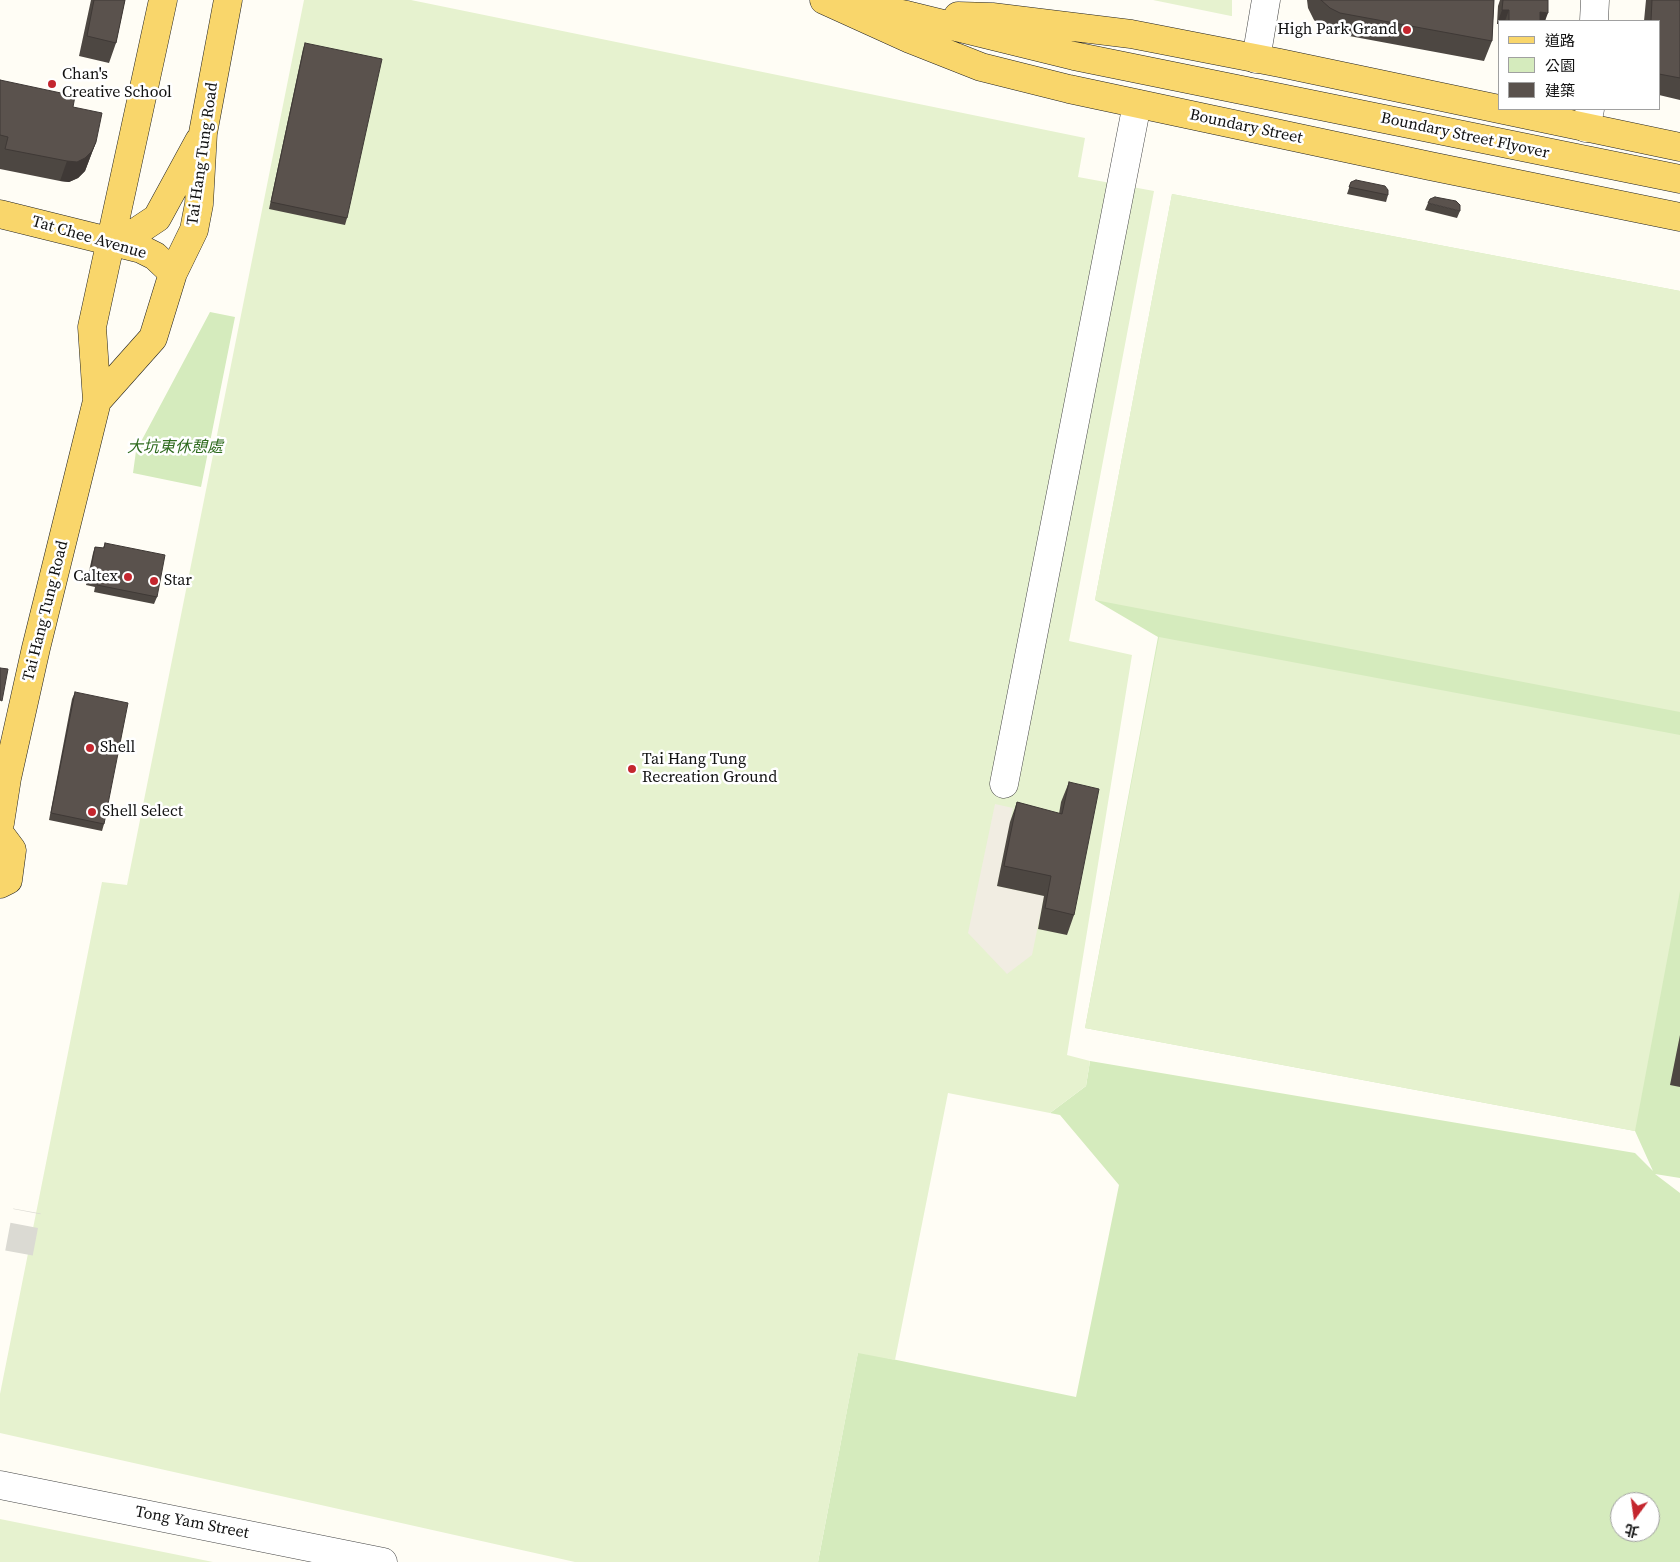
<!DOCTYPE html>
<html>
<head>
<meta charset="utf-8">
<style>
  body { margin:0 }
  #map { position:relative; width:1680px; height:1562px; overflow:hidden; background:#fffdf5; font-family:"Source Serif 4","Noto Sans TC",serif }
  canvas { display:block }
  .legend { position:absolute; left:1498px; top:20px; width:162px; height:90px; box-sizing:border-box; background:#fff; border:1px solid #a0a0a0; margin:0; padding:6px 9px; list-style:none; font-size:15px; color:#111 }
  .legend li { display:flex; align-items:center; gap:10px; height:25px }
  .legend b { width:25px; border:1px solid #a0a0a0 }
  .north { position:absolute; left:1610px; top:1492px; width:50px; height:50px; box-sizing:border-box; background:#fff; border:1px solid #a0a0a0; border-radius:50%; rotate:194deg; font-size:14px; font-weight:700; line-height:20px; text-align:center; color:#111 }
  .north::after { content:''; display:block; margin:auto; width:18px; height:22px; background:#c4262e; clip-path:polygon(50% 0,100% 100%,50% 72%,0 100%) }
</style>
</head>
<body>
<div id="map">
<canvas width="1680" height="1562"></canvas>
<ul class="legend">
<li><b style="height:6px;background:#f9d66b"></b>道路</li>
<li><b style="height:14px;background:#d5ebbd"></b>公園</li>
<li><b style="height:14px;background:#5a524d"></b>建築</li>
</ul>
<div class="north">北</div>
</div>
<script>
const ctx = document.querySelector('canvas').getContext('2d');
ctx.lineJoin = 'round';
function paint(path, color) {
  ctx.fillStyle = color;
  ctx.fill(path, 'evenodd');
}
function shape(rows) {
  const path = new Path2D();
  for (const r of rows) {
    path.moveTo(r[0], r[1]);
    for (let i = 2; i < r.length; i += 2) path.lineTo(r[i], r[i + 1]);
  }
  return path;
}
function stroke(path, color, width, dash) {
  ctx.strokeStyle = color;
  ctx.lineWidth = width;
  ctx.lineCap = dash ? 'butt' : 'round';
  ctx.setLineDash(dash || []);
  ctx.stroke(path);
}
function write(font, color, halo, rows, align = 'center') {
  ctx.font = font + ' "Source Serif 4","Noto Sans TC",serif';
  ctx.lineWidth = 5;
  ctx.setLineDash([]);
  ctx.textBaseline = 'middle';
  ctx.strokeStyle = halo;
  ctx.fillStyle = color;
  for (const [text, x, y, turn = 0] of rows) {
    ctx.save();
    ctx.translate(x, y);
    ctx.rotate((+turn || 0) * Math.PI / 180);
    ctx.textAlign = isNaN(turn) ? turn : align;
    if (halo) ctx.strokeText(text, 0, 0);
    ctx.fillText(text, 0, 0);
    ctx.restore();
  }
}
const green = shape([
  [1172,194,1680,291,1680,1178,1655,1174,1680,1193,1680,1562,818,1562,858,1352,1076,1397,1119,1185,1060,1115,1050,1113,1086,1086,1090,1061,1635,1153,1653,1171,1635,1131,1085,1028,1158,637,1095,600],
  [1620,1502,1650,1502,1650,1532,1620,1532],
  [210,312,235,317,201,487,133,473,136,451]
]);
const pitch = shape([
  [304,0,411,0,1085,138,1078,177,1154,191,1069,641,1132,655,1067,1055,1090,1061,1086,1086,1050,1113,948,1093,895,1360,858,1353,818,1562,575,1562,0,1433,0,1394,102,882,127,885],
  [1153,0,1232,0,1232,16,1231,16],
  [1172,194,1680,291,1680,712,1095,600],
  [1159,637,1680,735,1680,891,1635,1131,1085,1028],
  [0,1519,213,1562,0,1562]
]);
const plaza = shape([
  [995,804,1013,808,997,886,1044,896,1032,955,1007,974,968,933]
]);
const minorTunnel = shape([
  [19,1253,27,1211]
]);
const minor = shape([
  [1594,21,1595,0],
  [1256,59,1266,0],
  [1586,128,1590,109],
  [1004,784,1137,104],
  [0,1485,383,1562]
]);
const major = shape([
  [824,0,910,39,981,67,1069,89,1430,166,1680,217],
  [865,7,907,15,1074,56,1680,179],
  [958,16,992,17,1131,34,1280,63,1680,147],
  [0,214,141,249,155,256,173,273],
  [110,241,133,234,157,218,199,141],
  [97,401,153,338,173,273,194,230,199,204,203,133,228,0],
  [0,823,7,778,36,648,97,401,92,327,163,0],
  [0,834,12,850,8,880,0,884]
]);
const wall = shape([
  [91,0,125,0,116,43,109,63,79,56],
  [1307,0,1494,0,1492,41,1484,61,1333,33,1322,28,1314,20,1308,8],
  [1500,0,1548,0,1545,21,1499,21,1499,24,1497,24,1498,6],
  [1646,0,1680,0,1680,100,1659,95,1659,21,1644,21],
  [305,43,347,218,345,225,269,209,303,49],
  [0,80,73,107,96,142,85,171,78,178,69,182,60,181,0,169],
  [1351,182,1388,195,1386,202,1347,194],
  [1428,203,1460,211,1457,218,1425,210],
  [105,543,157,597,154,604,94,592,95,587,86,585,93,553,95,547,103,548],
  [75,692,104,824,102,831,49,820,72,699],
  [1069,782,1074,915,1067,935,1038,929,1044,896,997,886,1010,822,1017,802,1059,814,1061,802],
  [1680,1035,1680,1087,1670,1085]
]);
const shadedWall = shape([
  [1502,10,1509,10,1505,21,1499,21,1499,24,1497,24],
  [1540,12,1548,13,1545,21,1537,21],
  [96,142,85,171,78,178,69,182,60,181,67,161]
]);
const building = shape([
  [94,0,125,0,116,43,87,36,94,0],
  [1321,0,1494,0,1492,41,1340,13,1330,8,1321,0],
  [1503,0,1548,0,1548,13,1540,12,1540,21,1509,21,1509,10,1502,10,1503,0],
  [1652,0,1680,0,1680,78,1659,74,1659,21,1651,21,1652,0],
  [305,43,382,59,347,218,271,202,305,43],
  [0,80,75,96,73,107,102,113,96,142,92,151,85,158,77,162,67,161,5,149,8,137,0,135,0,80],
  [1356,180,1385,186,1388,190,1388,195,1349,187,1351,182,1356,180],
  [1435,197,1456,201,1460,205,1460,211,1428,203,1430,199,1435,197],
  [105,543,165,555,157,597,97,585,98,580,89,578,95,547,104,548,105,543],
  [0,668,8,669,2,701,0,700,0,668],
  [75,692,128,703,104,824,51,813,75,692],
  [1069,782,1099,789,1074,915,1045,908,1051,876,1004,866,1017,802,1062,814,1069,782]
]);
const markers = [
  [1407,30,5,"#c4262e"],
  [52,84,5,"#c4262e"],
  [128,577,5,"#c4262e"],
  [154,581,5,"#c4262e"],
  [90,748,5,"#c4262e"],
  [632,769,5,"#c4262e"],
  [92,812,5,"#c4262e"]
];
const poiNames = [
  ["High Park Grand",1397,30,"right"],
  ["Chan's",62,75],
  ["Creative School",62,93],
  ["Caltex",118,577,"right"],
  ["Star",164,581],
  ["Shell",100,748],
  ["Tai Hang Tung",642,760],
  ["Recreation Ground",642,778],
  ["Shell Select",102,812]
];
const streetNames = [
  ["Boundary Street",1246,127,12],
  ["Boundary Street Flyover",1465,136,12],
  ["Tai Hang Tung Road",203,154,-82],
  ["Tat Chee Avenue",89,238,16],
  ["Tai Hang Tung Road",46,611,-76],
  ["Tong Yam Street",192,1523,11]
];
const parkNames = [
  ["大坑東休憩處",175,448]
];
paint(green, '#d5ebbd');
paint(pitch, '#e6f2cf');
paint(plaza, '#f1ede2');
stroke(minorTunnel, '#dbdad3', 28, [28, 14]);
stroke(minor, '#444', 29);
stroke(major, '#222', 29);
stroke(minor, '#fff', 28);
stroke(major, '#f9d66b', 28);
paint(wall, '#4d4742');
paint(shadedWall, '#3f3936');
paint(building, '#5a524d');
stroke(building, '#3f3936', 1);
for (const [x, y, r, color] of markers) {
  const dot = new Path2D();
  dot.arc(x, y, r, 0, 2 * Math.PI);
  ctx.fillStyle = color;
  ctx.fill(dot);
  stroke(dot, '#fff', 2);
}
write('16px', '#111', '#fff', poiNames, 'left');
write('16px', '#111', '#fff', streetNames);
write('italic 16px', '#2f6b1f', '#fff', parkNames);
</script>
</body>
</html>
